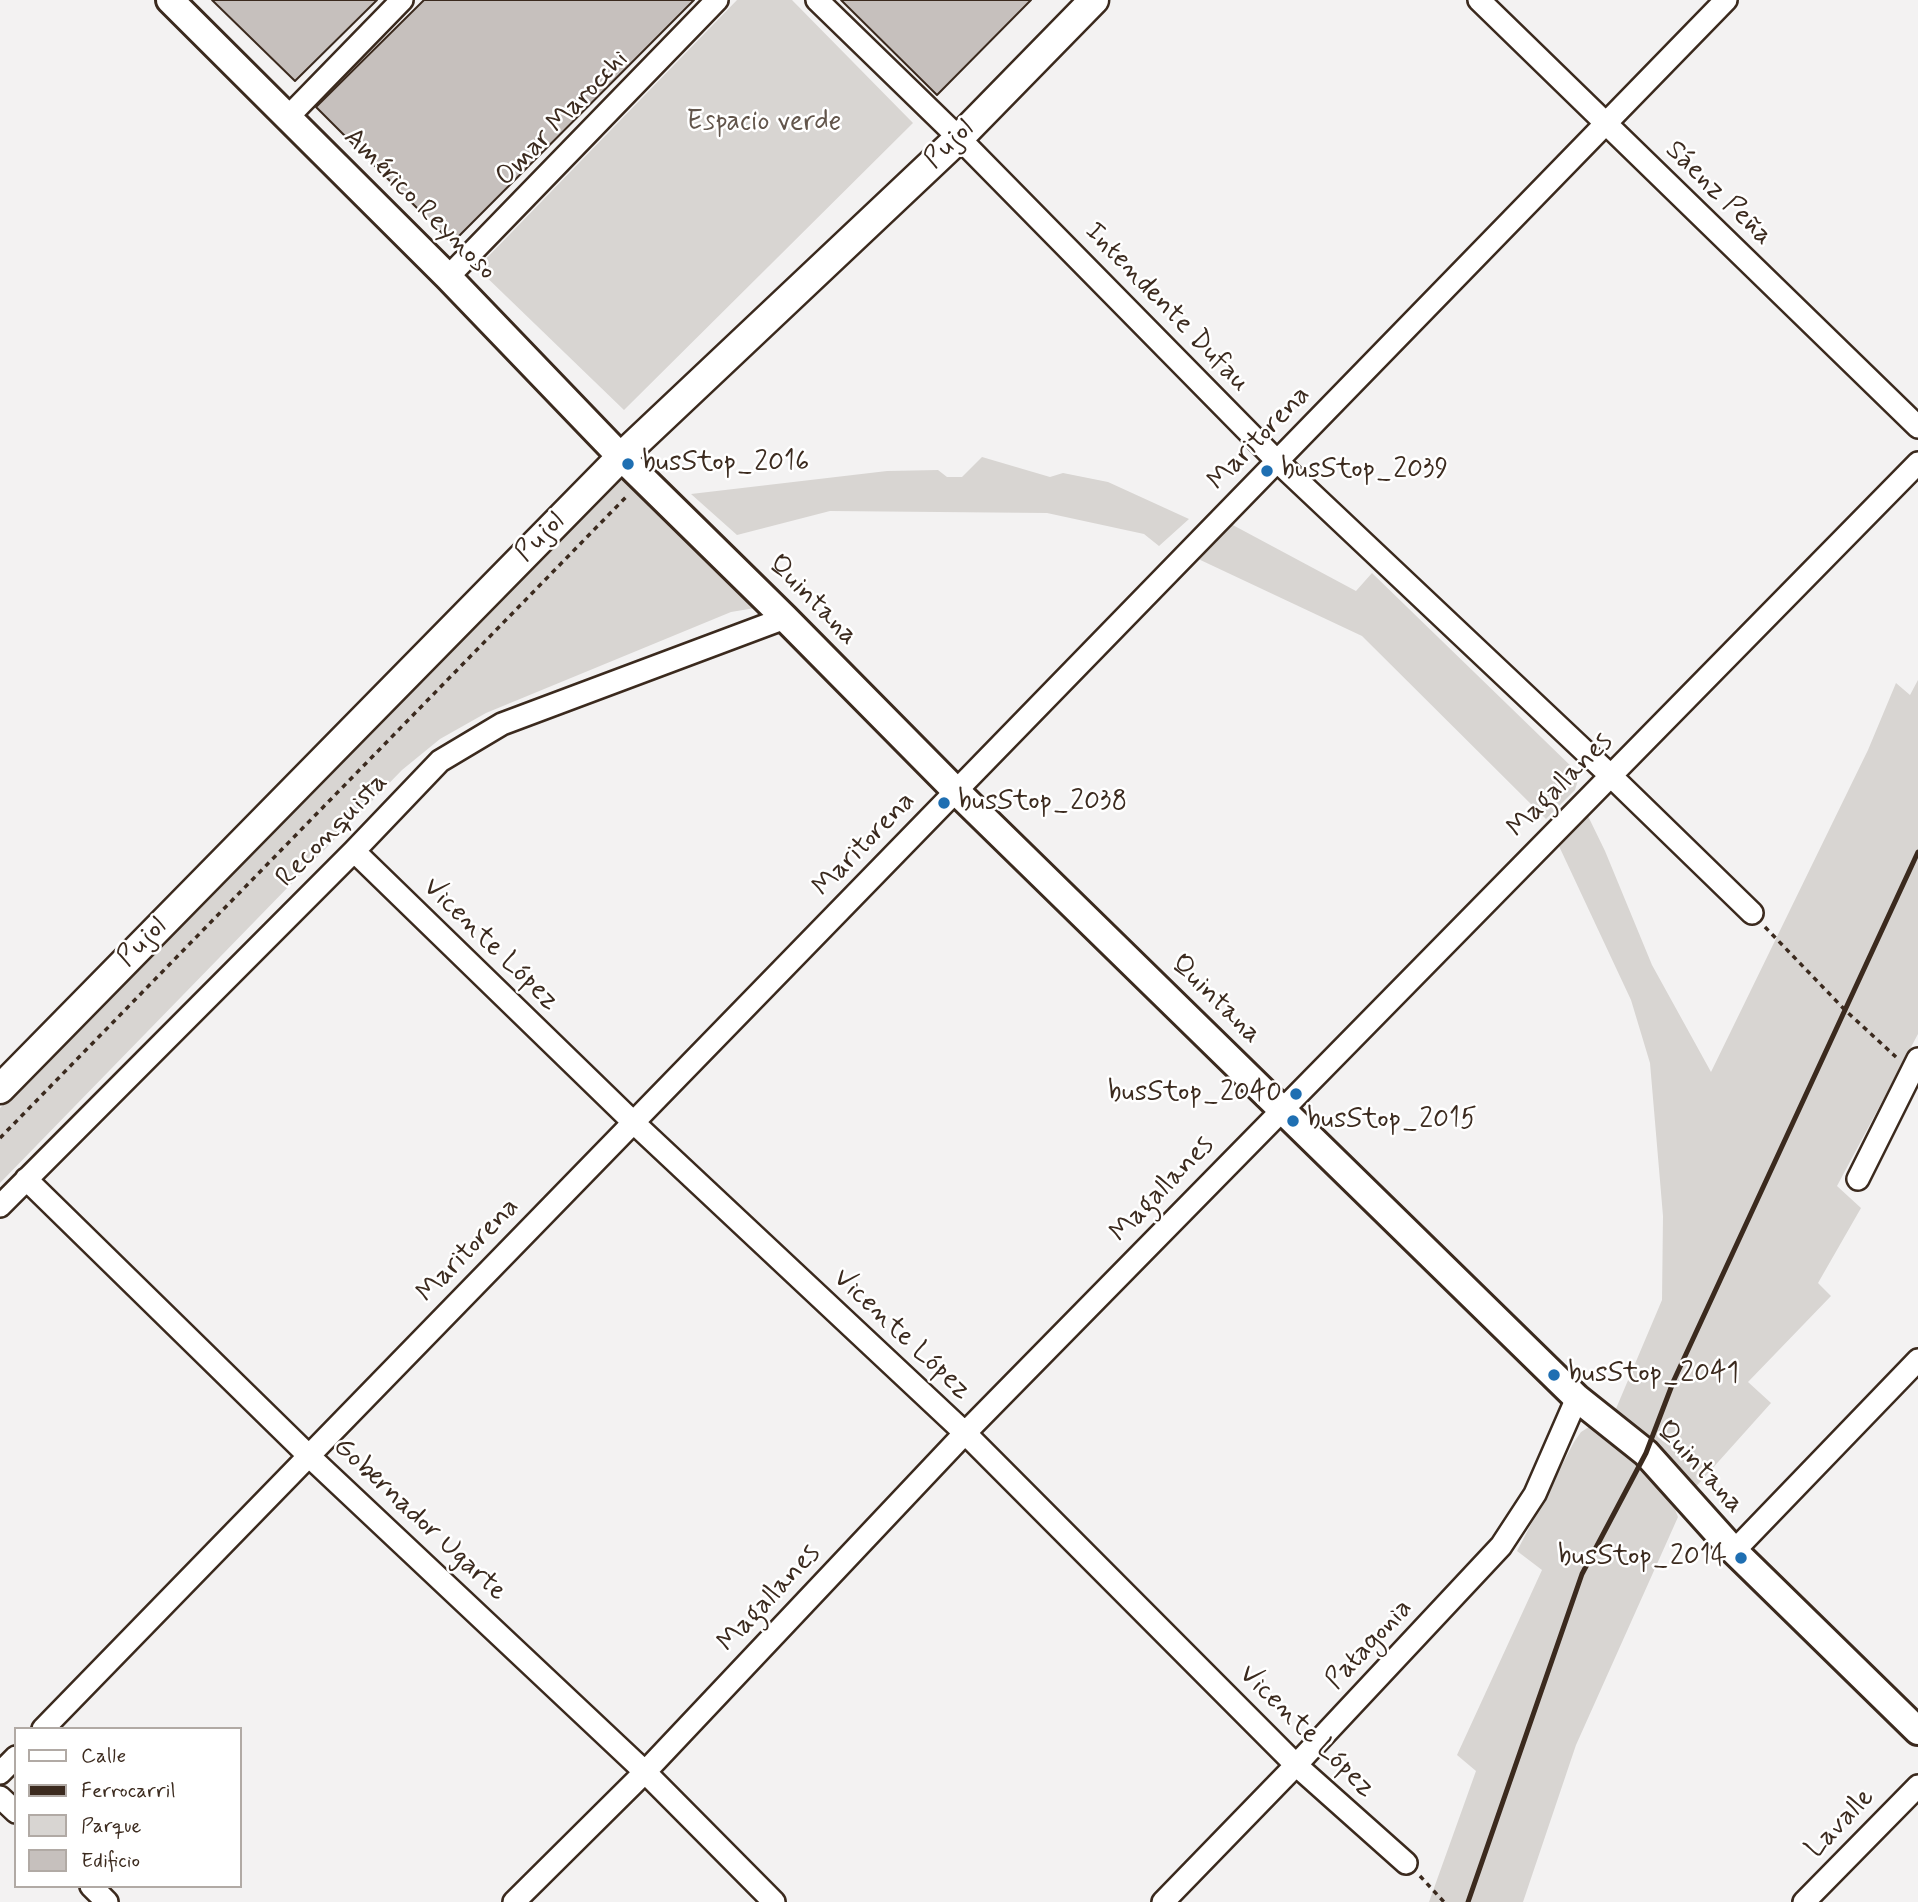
<!DOCTYPE html>
<html>
<head>
<meta charset="utf-8">
<style>
  body { margin:0 }
  #map { position:relative; width:1918px; height:1902px; overflow:hidden; background:#f3f2f2; font-family:Mynerve,sans-serif }
  canvas { display:block }
  .legend { position:absolute; left:14px; top:1727px; width:228px; height:161px; box-sizing:border-box; background:#fff; border:2px solid #b1aaa5; margin:0; padding:9px 12px; list-style:none; font-size:21px; color:#3b2a1e }
  .legend li { display:flex; align-items:center; gap:14px; height:35px }
  .legend b { width:35px; border:2px solid #b1aaa5 }
</style>
</head>
<body>
<div id="map">
<canvas width="1918" height="1902"></canvas>
<ul class="legend">
<li><b style="height:9px;background:#fff"></b>Calle</li>
<li><b style="height:9px;background:#3b2a1e"></b>Ferrocarril</li>
<li><b style="height:19px;background:#d8d5d2"></b>Parque</li>
<li><b style="height:19px;background:#c6c0bd"></b>Edificio</li>
</ul>
</div>
<script>
const ctx = document.querySelector('canvas').getContext('2d');
ctx.lineJoin = 'round';
function paint(path, color) {
  ctx.fillStyle = color;
  ctx.fill(path, 'evenodd');
}
function shape(rows) {
  const path = new Path2D();
  for (const r of rows) {
    path.moveTo(r[0], r[1]);
    for (let i = 2; i < r.length; i += 2) path.lineTo(r[i], r[i + 1]);
  }
  return path;
}
function stroke(path, color, width, dash) {
  ctx.strokeStyle = color;
  ctx.lineWidth = width;
  ctx.lineCap = dash ? 'butt' : 'round';
  ctx.setLineDash(dash || []);
  ctx.stroke(path);
}
function write(font, color, halo, rows, align = 'center') {
  ctx.font = font + ' Mynerve,sans-serif';
  ctx.lineWidth = 5;
  ctx.setLineDash([]);
  ctx.textBaseline = 'middle';
  ctx.strokeStyle = halo;
  ctx.fillStyle = color;
  for (const [text, x, y, turn = 0] of rows) {
    ctx.save();
    ctx.translate(x, y);
    ctx.rotate((+turn || 0) * Math.PI / 180);
    ctx.textAlign = isNaN(turn) ? turn : align;
    if (halo) ctx.strokeText(text, 0, 0);
    ctx.fillText(text, 0, 0);
    ctx.restore();
  }
}
const green = shape([
  [737,0,792,0,913,123,624,410,477,268],
  [982,457,1050,477,1063,473,1108,482,1189,519,1159,546,1144,534,1047,513,830,511,737,535,691,494,887,471,938,470,947,477,962,477],
  [618,478,632,480,761,607,731,612,486,713,440,739,402,770,0,1183,0,1108,607,484],
  [1229,523,1356,591,1372,573,1576,771,1578,780,1575,790,1546,819,1362,636,1194,557],
  [1918,680,1918,1034,1837,1186,1861,1208,1818,1283,1831,1296,1748,1382,1771,1403,1693,1490,1615,1411,1662,1300,1663,1216,1650,1063,1631,1000,1558,844,1587,814,1605,851,1652,965,1711,1072,1868,750,1896,683,1910,695],
  [1592,1425,1605,1428,1671,1499,1678,1517,1576,1745,1523,1902,1429,1902,1476,1771,1457,1755,1542,1570,1517,1551,1574,1442,1581,1432]
]);
const building = shape([
  [212,0,377,0,295,81,212,0],
  [424,0,694,0,452,243,316,107,424,0],
  [841,0,1031,0,937,95,841,0]
]);
const path = shape([
  [1765,927,1845,1010,1896,1057],
  [0,1138,627,496],
  [1420,1876,1444,1902]
]);
const minor = shape([
  [817,0,959,138,1277,461,1611,776,1752,913],
  [1479,0,1918,427],
  [288,117,402,0],
  [448,277,717,0],
  [354,851,633,1122,965,1433,1296,1765,1406,1863],
  [26,1179,309,1456,645,1772,774,1902],
  [1858,1179,1918,1059],
  [0,1206,354,851,440,761,502,724,785,618],
  [1734,1551,1918,1360],
  [43,1729,1726,0],
  [0,1773,16,1757],
  [0,1797,16,1812],
  [91,1886,107,1902],
  [514,1902,645,1772,965,1433,1918,463],
  [1163,1902,1296,1765,1501,1546,1535,1494,1577,1398],
  [1804,1902,1918,1786]
]);
const tertiary = shape([
  [170,0,448,277,621,457,785,618,956,791,1577,1398,1646,1453,1734,1551,1918,1731]
]);
const secondary = shape([
  [0,1089,621,457,959,138,1094,0]
]);
const rail = shape([
  [1468,1902,1582,1574,1646,1453,1674,1380,1918,852]
]);
const markers = [
  [628,464,7,"#1f6fb2"],
  [1267,471,7,"#1f6fb2"],
  [944,803,7,"#1f6fb2"],
  [1296,1094,7,"#1f6fb2"],
  [1293,1121,7,"#1f6fb2"],
  [1554,1375,7,"#1f6fb2"],
  [1741,1558,7,"#1f6fb2"]
];
const streetNames = [
  ["Omar Marocchi",563,119,-46],
  ["Pujol",950,145,-44],
  ["Sáenz Peña",1718,194,44],
  ["Américo Reynoso",419,205,45],
  ["Intendente Dufau",1166,308,46],
  ["Maritorena",1260,439,-46],
  ["Pujol",541,538,-45],
  ["Quintana",812,601,45],
  ["Magallanes",1561,786,-45],
  ["Reconquista",333,831,-46],
  ["Maritorena",865,845,-46],
  ["Pujol",143,943,-45],
  ["Vicente López",490,945,44],
  ["Quintana",1215,1000,44],
  ["Magallanes",1163,1190,-46],
  ["Maritorena",469,1251,-46],
  ["Vicente López",901,1335,43],
  ["Quintana",1699,1468,47],
  ["Gobernador Ugarte",419,1520,43],
  ["Magallanes",770,1599,-47],
  ["Patagonia",1370,1645,-47],
  ["Vicente López",1306,1732,44],
  ["Lavalle",1841,1824,-46]
];
const parkNames = [
  ["Espacio verde",764,123]
];
const poiNames = [
  ["busStop_2016",642,464],
  ["busStop_2039",1281,471],
  ["busStop_2038",958,803],
  ["busStop_2040",1282,1094,"right"],
  ["busStop_2015",1307,1121],
  ["busStop_2041",1568,1375],
  ["busStop_2014",1727,1558,"right"]
];
paint(green, '#d8d5d2');
paint(building, '#c6c0bd');
stroke(building, '#3b2a1e', 2);
stroke(minor, '#3b2a1e', 26);
stroke(tertiary, '#3b2a1e', 32);
stroke(secondary, '#3b2a1e', 33);
stroke(path, '#3b2a1e', 3.5, [5, 5]);
stroke(minor, '#fff', 21);
stroke(tertiary, '#fff', 26);
stroke(secondary, '#fff', 28);
stroke(rail, '#3b2a1e', 5);
for (const [x, y, r, color] of markers) {
  const dot = new Path2D();
  dot.arc(x, y, r, 0, 2 * Math.PI);
  ctx.fillStyle = color;
  ctx.fill(dot);
  stroke(dot, '#fff', 2.5);
}
write('28px', '#3b2a1e', '#fff', streetNames);
write('28px', '#62554b', '#fff', parkNames);
write('28px', '#3b2a1e', '#fff', poiNames, 'left');
</script>
</body>
</html>
